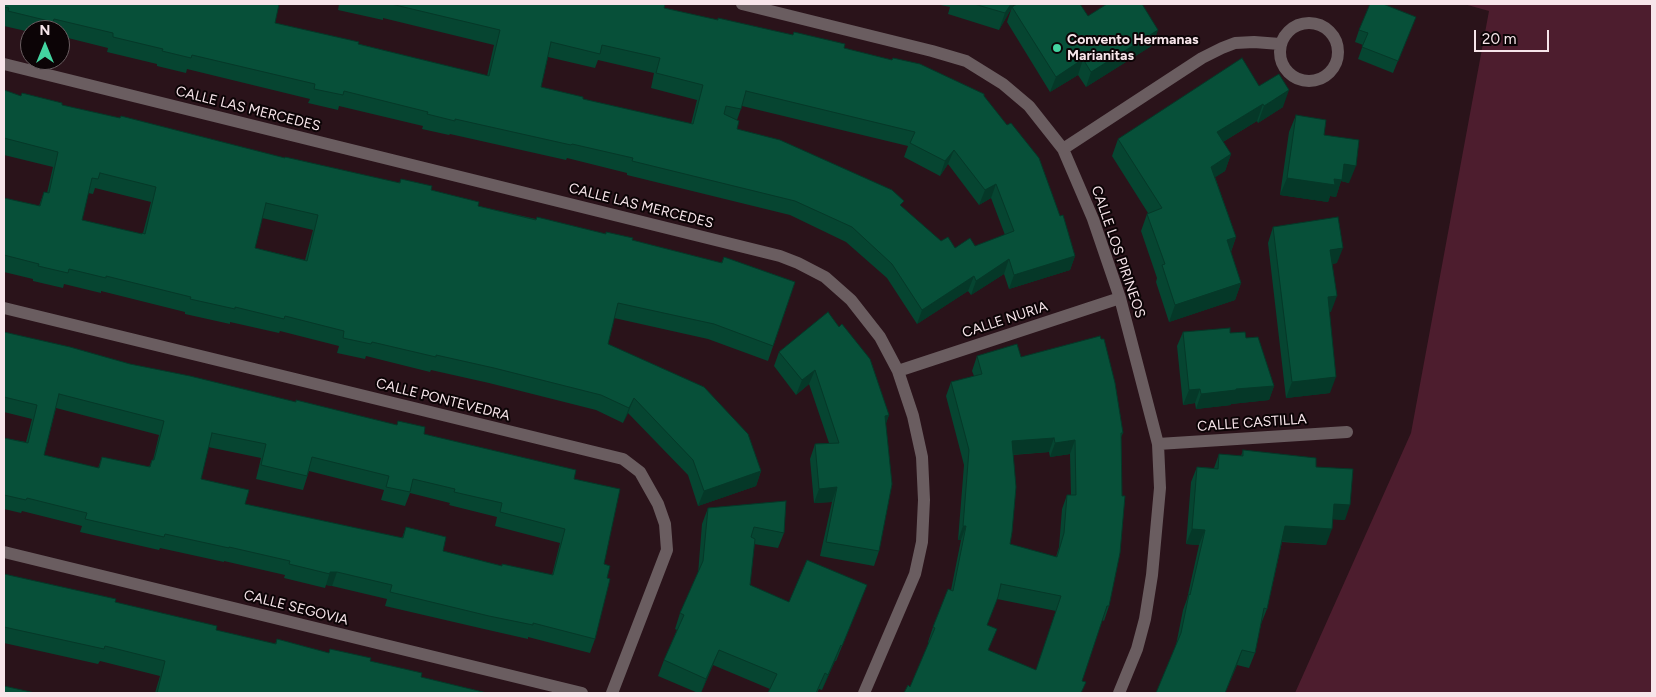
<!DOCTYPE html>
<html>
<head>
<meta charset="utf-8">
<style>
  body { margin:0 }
  #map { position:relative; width:1656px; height:697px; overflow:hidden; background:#2a131a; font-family:Figtree,sans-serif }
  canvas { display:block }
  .frame { position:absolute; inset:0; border:5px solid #f7e5ea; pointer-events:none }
  .north { position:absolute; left:20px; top:20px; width:50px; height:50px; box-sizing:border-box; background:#0c0406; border:1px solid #6a5e61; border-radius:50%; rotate:0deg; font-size:14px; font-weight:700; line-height:20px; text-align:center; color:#f7e5ea }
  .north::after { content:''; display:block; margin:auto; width:18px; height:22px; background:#43d4a0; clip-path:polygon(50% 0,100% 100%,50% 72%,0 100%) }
  .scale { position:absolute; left:1474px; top:30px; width:75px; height:22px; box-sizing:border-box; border:2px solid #f7e5ea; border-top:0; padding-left:6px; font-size:15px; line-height:18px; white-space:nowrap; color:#f7e5ea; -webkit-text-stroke:4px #0c0406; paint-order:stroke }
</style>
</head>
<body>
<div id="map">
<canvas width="1656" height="697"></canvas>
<div class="frame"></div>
<div class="north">N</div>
<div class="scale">20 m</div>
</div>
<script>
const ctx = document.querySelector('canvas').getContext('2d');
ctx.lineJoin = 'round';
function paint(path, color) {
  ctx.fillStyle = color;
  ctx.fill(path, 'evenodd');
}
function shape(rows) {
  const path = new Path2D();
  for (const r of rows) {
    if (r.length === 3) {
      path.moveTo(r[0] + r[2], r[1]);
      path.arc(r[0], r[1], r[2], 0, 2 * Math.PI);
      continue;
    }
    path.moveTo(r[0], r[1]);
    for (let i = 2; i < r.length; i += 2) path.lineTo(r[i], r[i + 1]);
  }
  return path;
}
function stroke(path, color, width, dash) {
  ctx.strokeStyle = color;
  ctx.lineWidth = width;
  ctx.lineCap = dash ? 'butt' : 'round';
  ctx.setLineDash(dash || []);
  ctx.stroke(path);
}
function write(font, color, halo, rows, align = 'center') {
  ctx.font = font + ' Figtree,sans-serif';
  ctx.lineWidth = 4;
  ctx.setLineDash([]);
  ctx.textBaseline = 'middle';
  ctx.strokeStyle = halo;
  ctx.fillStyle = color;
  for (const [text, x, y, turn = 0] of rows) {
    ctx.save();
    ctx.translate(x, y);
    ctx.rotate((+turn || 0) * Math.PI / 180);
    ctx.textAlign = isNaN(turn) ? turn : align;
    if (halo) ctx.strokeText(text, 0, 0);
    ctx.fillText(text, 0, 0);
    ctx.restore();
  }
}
const green = shape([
  [1464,4,1652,4,1652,693,1295,693,1411,433,1489,11]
]);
const street = shape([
  [742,4,932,51,966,61,1003,84,1029,106,1063,149,1093,219,1120,298,1158,444,1160,488,1152,575,1145,619,1137,649,1119,693],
  [1309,52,29],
  [4,64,780,256,798,263,825,277,851,300,880,337,898,371,913,416,922,457,924,500,922,542,915,574,864,693],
  [1063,149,1202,58,1222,48,1235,43,1254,42,1280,44],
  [4,308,623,459,640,472,658,504,665,524,667,550,612,693],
  [898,371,1120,298],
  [1158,444,1347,432],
  [4,552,582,693]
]);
const wall = shape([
  [4,4,275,23,487,76,494,45,383,18,383,20,338,10,339,4,665,4,664,8,718,20,793,35,794,32,984,96,1075,256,1070,270,1009,289,1004,274,971,295,968,291,917,324,887,278,846,242,790,215,627,175,627,173,567,158,566,160,450,134,449,135,422,129,423,126,339,106,338,110,308,103,310,99,187,69,186,73,157,66,157,64,107,52,108,48,60,36,60,30,30,30,30,32,4,26],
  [548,57,595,68,598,60,654,73,651,88,697,100,691,124,583,99,541,87],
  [742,106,908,146,904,157,940,176,948,164,979,205,991,198,1005,235,975,246,955,248,941,241,902,207,737,129,737,120],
  [936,4,1014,4,999,30,948,14,950,7],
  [1012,7,1088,16,1153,45,1086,87,1078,75,1050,92,1007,22],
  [1411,29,1393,73,1358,59,1363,45,1355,42,1359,30],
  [1259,86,1283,107,1258,123,1257,121,1223,142,1231,154,1225,171,1215,177,1236,237,1231,252,1241,283,1235,300,1169,322,1156,282,1157,278,1141,231,1147,214,1148,213,1112,156,1118,139],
  [4,90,20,96,62,105,285,158,399,183,401,179,478,206,536,219,632,240,721,263,724,257,795,282,768,361,708,339,614,318,608,344,761,471,756,486,698,506,688,475,628,413,623,423,596,410,489,383,431,370,430,372,366,356,365,359,337,353,339,346,280,331,279,333,230,322,230,324,185,314,185,312,101,291,101,293,64,284,63,288,33,281,33,279,4,272,4,198,39,206,44,192,47,193,53,167,4,155],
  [95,188,151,202,143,233,142,234,82,220,88,193,93,194],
  [262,218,313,230,305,260,255,248],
  [1296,115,1324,135,1349,183,1341,181,1336,197,1330,196,1328,202,1280,195,1289,132],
  [1273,227,1337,263,1332,264,1331,312,1329,312,1330,393,1286,398,1268,243],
  [828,312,889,415,886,423,879,551,874,566,820,556,832,502,814,503,810,459,815,444,829,443,809,384,796,395,774,366,779,352],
  [4,332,130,364,424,434,574,479,604,564,607,578,595,639,590,653,528,637,528,639,484,629,385,606,387,599,332,586,326,585,325,588,284,578,285,575,224,561,224,562,160,548,159,550,80,532,82,526,22,511,21,513,4,509,4,438,26,442,32,419,4,412],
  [56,408,159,435,153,460,152,460,149,467,102,457,98,468,44,455],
  [208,447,261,458,256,479,303,490,309,471,384,490,381,500,405,506,410,493,450,503,449,505,497,517,495,526,560,543,552,575,502,566,443,551,406,527,402,538,245,504,201,479],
  [1183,332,1230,333,1246,338,1274,386,1269,400,1231,404,1231,405,1196,409,1195,403,1183,405,1177,346],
  [977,356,1021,357,1123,433,1121,437,1109,606,1104,621,1102,620,1082,681,910,687,929,643,928,642,933,627,951,590,961,540,958,540,964,465,946,396,951,382,974,376,972,371],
  [1049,452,1050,457,1070,454,1071,495,1067,495,1062,509,1059,547,1056,557,1010,544,1013,455],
  [997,599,1056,611,1036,670,989,651,987,625],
  [1243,450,1316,467,1345,520,1332,519,1326,545,1282,542,1267,609,1261,624,1255,653,1249,668,1237,665,1225,693,1156,693,1176,645,1183,610,1187,599,1199,545,1186,544,1191,482,1197,467,1214,468,1219,454,1241,456],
  [708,508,784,533,778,548,754,544,750,585,789,602,861,600,836,661,835,661,822,690,819,689,817,693,768,693,770,689,713,665,701,693,698,693,658,676,664,660,677,630,675,629,680,613,698,574,702,524],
  [4,574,115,602,216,630,275,644,277,639,329,653,330,649,421,677,487,693,155,693,160,676,100,661,98,664,4,643]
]);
const shadedWall = shape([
  [1011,4,1014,4,999,30,1005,13],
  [1158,30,1153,45,1086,87,1091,72],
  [1083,59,1078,75,1050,92,1056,77],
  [1289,90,1283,107,1258,123,1264,106],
  [1263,104,1257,121,1211,149,1217,132],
  [954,150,948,164,940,176,945,161],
  [1231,154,1225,171,1205,184,1211,167],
  [1344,164,1356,166,1349,183,1341,181,1336,197,1330,196,1328,202,1280,195,1287,178,1334,179],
  [996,184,991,198,979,205,985,190],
  [1236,237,1230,254,1227,240],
  [1343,248,1337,263,1325,265,1330,250],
  [1075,256,1070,270,1009,289,1014,275],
  [1009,259,1004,274,971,295,976,281],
  [974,276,968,291,917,324,922,310],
  [1241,283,1235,300,1169,322,1175,305],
  [1337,296,1331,312,1323,313,1328,297],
  [815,370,809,384,796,395,802,380],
  [1336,377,1330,393,1286,398,1292,382],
  [1274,386,1269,400,1231,404,1231,405,1196,409,1201,394,1236,389],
  [1200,389,1195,403,1183,405,1189,390],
  [634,398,628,413,623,423,629,408],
  [889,415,884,429,885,416],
  [1054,438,1049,452,1007,455,1012,441],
  [1075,440,1070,454,1050,457,1055,443],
  [761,471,756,486,698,506,704,491],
  [837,487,832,502,814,503,819,489],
  [1334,504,1350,505,1345,520,1328,519],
  [963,526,966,526,961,540,958,540],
  [1285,526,1332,529,1326,545,1279,541],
  [1192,529,1205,530,1199,545,1186,544],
  [330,572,337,572,332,586,326,585],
  [841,645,835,661,822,690,828,675],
  [719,650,713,665,701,693,706,679],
  [1242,650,1237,665,1225,693]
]);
const building = shape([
  [4,4,279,4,275,23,359,42,358,44,489,76,500,30,391,4,665,4,664,8,718,20,718,18,793,35,794,32,845,44,844,48,892,60,893,58,920,64,984,94,984,96,1007,125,1011,123,1039,158,1060,216,1063,215,1075,256,1014,275,1009,259,976,281,974,276,922,310,892,264,852,227,795,201,632,161,633,158,572,144,571,145,455,119,455,121,427,114,428,112,344,91,343,95,314,89,315,84,192,55,191,58,162,51,163,49,113,37,113,33,54,19,53,22,8,11,9,8,4,7,4,4],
  [551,42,600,54,602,45,660,58,656,73,703,85,693,124,583,99,583,97,541,87,551,42],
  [746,91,915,132,910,143,945,161,954,150,985,190,996,184,1014,231,975,246,970,238,955,248,948,237,941,241,900,205,904,201,892,190,780,140,737,129,739,121,724,114,726,106,741,109,746,91],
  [974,4,1011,4,1005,13,974,4],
  [1017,4,1080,4,1088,16,1107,4,1142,4,1158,30,1091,72,1083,59,1056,77,1012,7,1017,4],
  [1370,4,1383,4,1416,17,1398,61,1362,47,1368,33,1359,30,1370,4],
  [1242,58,1259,86,1279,74,1289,90,1264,106,1263,104,1217,132,1231,154,1211,167,1236,237,1227,240,1241,283,1175,305,1162,265,1165,264,1147,214,1162,208,1118,139,1242,58],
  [4,90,21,96,22,93,62,103,62,105,120,118,121,116,285,158,285,157,400,183,401,179,432,186,431,190,479,202,478,206,536,220,537,217,606,234,606,232,633,238,632,240,722,263,724,257,795,282,773,346,714,324,618,303,608,344,704,387,748,434,761,471,704,491,693,460,634,398,629,408,601,395,494,368,436,355,436,357,372,342,371,344,343,338,344,331,285,316,284,319,235,307,235,309,190,299,191,297,106,276,106,278,69,269,68,273,38,266,39,264,4,255,4,198,40,206,44,192,49,193,58,152,4,138,4,90],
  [100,173,156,187,145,234,142,233,142,234,82,220,92,178,98,179,100,173],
  [266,203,318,215,307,261,255,248,266,203],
  [1296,115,1326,120,1324,135,1359,140,1356,166,1344,164,1342,180,1334,179,1335,185,1287,178,1296,115],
  [1338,217,1343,248,1330,250,1337,296,1328,297,1336,377,1292,382,1273,227,1338,217],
  [828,312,839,327,842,324,870,359,889,415,885,416,892,484,879,551,826,542,837,487,819,489,815,444,839,443,815,370,802,380,779,352,828,312],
  [1230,328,1230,333,1245,332,1246,338,1258,337,1274,386,1236,389,1236,390,1201,394,1200,389,1189,390,1183,332,1230,328],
  [4,332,70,347,130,364,190,376,296,402,296,400,397,425,398,421,425,427,424,434,576,470,574,479,620,489,604,564,610,566,607,578,610,579,595,639,533,623,533,625,489,616,390,592,392,585,337,572,330,572,330,574,289,564,290,561,229,547,229,548,165,534,164,537,85,519,87,513,27,498,26,500,4,495,4,438,28,443,37,405,4,397,4,332],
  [59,394,164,421,154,460,152,460,150,467,102,457,99,468,44,455,59,394],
  [212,433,266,444,261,465,307,476,312,457,389,476,386,487,410,492,413,479,455,489,454,492,502,503,500,512,565,529,553,575,502,564,502,566,443,551,446,537,406,527,403,538,245,504,249,490,201,479,212,433],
  [1100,336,1101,339,1104,339,1115,383,1123,433,1121,433,1122,496,1125,496,1120,553,1109,606,1107,606,1082,681,1086,682,1081,693,904,693,908,685,910,687,935,628,933,627,948,589,953,591,966,526,963,526,969,450,951,382,982,374,977,356,1017,344,1021,357,1100,336],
  [1054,438,1055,443,1075,440,1076,495,1067,495,1064,533,1057,557,1010,544,1012,532,1016,487,1012,441,1054,438],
  [1001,584,1061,596,1036,670,988,650,997,629,987,625,998,597,1001,584],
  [1243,450,1316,458,1316,467,1353,469,1350,505,1334,504,1332,529,1285,526,1267,609,1264,608,1255,653,1242,650,1225,693,1156,693,1181,633,1189,594,1190,595,1205,530,1192,529,1197,467,1218,469,1219,454,1243,456,1243,450],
  [786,501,784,533,754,527,751,537,755,539,750,585,789,602,807,560,867,585,842,646,841,645,828,675,825,673,816,693,768,693,777,674,719,650,706,679,664,660,684,615,680,613,703,561,708,508,786,501],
  [4,574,116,599,115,602,217,626,216,630,276,644,277,639,329,653,330,649,371,658,370,661,422,673,421,677,487,693,157,693,165,661,105,646,104,649,4,627,4,574],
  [4,686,35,693,4,693,4,686]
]);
const markers = [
  [1057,48,5,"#43d4a0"]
];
const poiNames = [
  ["Convento Hermanas",1067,40],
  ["Marianitas",1067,56]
];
const streetNames = [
  ["CALLE LAS MERCEDES",248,109,14],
  ["CALLE LAS MERCEDES",641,206,14],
  ["CALLE LOS PIRINEOS",1118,252,71],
  ["CALLE NURIA",1005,320,-18],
  ["CALLE PONTEVEDRA",443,400,14],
  ["CALLE CASTILLA",1252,423,-4],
  ["CALLE SEGOVIA",296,608,14]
];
paint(green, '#4d1d2e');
stroke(street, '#6a5d60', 12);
paint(wall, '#064531');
paint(shadedWall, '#053828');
paint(building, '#075039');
stroke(building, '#053828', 1);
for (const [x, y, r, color] of markers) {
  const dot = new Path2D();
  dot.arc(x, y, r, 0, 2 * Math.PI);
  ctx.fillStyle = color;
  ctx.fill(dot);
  stroke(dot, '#0c0406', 2);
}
write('bold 14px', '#f7e5ea', '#0c0406', poiNames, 'left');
write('14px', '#f7e5ea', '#0c0406', streetNames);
</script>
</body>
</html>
